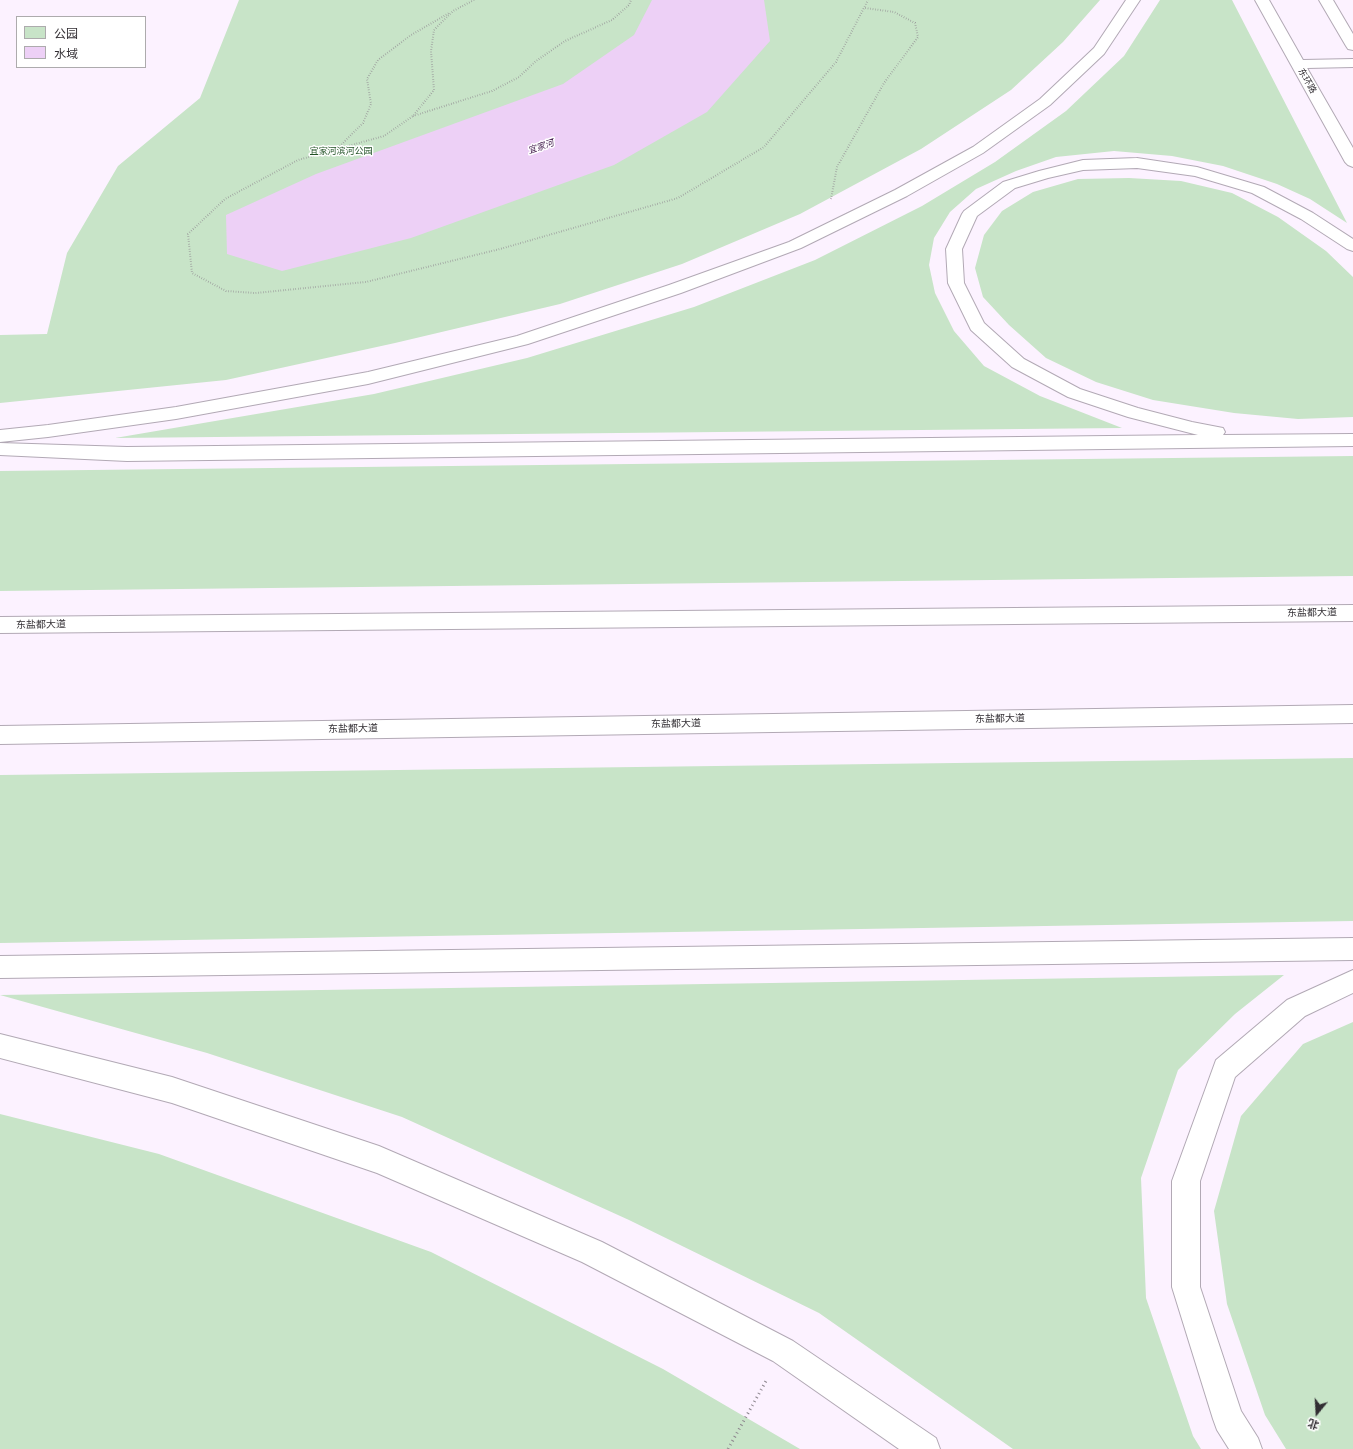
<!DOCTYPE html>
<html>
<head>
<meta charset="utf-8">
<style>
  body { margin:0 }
  #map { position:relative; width:1353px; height:1449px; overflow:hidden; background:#fcf2ff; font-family:"PT Sans","Noto Sans SC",sans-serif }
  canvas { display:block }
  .legend { position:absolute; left:16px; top:16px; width:130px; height:52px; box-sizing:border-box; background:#fff; border:1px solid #adabad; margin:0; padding:5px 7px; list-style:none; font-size:12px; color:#322e33 }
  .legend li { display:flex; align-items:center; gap:8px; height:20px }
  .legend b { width:20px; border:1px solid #adabad }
  .north { position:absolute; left:1297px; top:1393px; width:40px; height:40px; -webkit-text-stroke:3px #fff; paint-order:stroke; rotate:198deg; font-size:11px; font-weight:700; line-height:16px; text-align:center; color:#322e33 }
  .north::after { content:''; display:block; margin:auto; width:14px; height:18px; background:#322e33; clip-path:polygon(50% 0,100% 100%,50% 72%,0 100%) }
</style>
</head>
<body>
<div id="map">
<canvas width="1353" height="1449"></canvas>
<ul class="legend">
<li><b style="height:11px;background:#c8e4c8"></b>公园</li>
<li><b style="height:11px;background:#edd0f6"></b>水域</li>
</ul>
<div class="north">北</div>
</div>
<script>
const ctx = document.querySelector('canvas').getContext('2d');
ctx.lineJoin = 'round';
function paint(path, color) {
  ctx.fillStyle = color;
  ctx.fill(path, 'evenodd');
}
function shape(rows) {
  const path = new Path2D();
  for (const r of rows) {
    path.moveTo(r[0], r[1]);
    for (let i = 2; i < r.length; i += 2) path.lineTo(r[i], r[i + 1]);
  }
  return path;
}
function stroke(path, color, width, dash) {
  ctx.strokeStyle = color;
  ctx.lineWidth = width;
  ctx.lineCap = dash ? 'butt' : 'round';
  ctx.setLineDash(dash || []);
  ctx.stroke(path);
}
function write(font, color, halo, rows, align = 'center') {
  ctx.font = font + ' "PT Sans","Noto Sans SC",sans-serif';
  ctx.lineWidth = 3;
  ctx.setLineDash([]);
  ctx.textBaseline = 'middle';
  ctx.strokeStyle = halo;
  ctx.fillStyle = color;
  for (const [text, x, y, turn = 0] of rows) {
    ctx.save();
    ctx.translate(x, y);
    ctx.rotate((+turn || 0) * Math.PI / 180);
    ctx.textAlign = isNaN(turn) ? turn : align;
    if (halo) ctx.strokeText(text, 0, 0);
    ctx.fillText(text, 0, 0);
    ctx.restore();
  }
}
const green = shape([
  [239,0,1100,0,1063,42,1011,90,921,149,800,214,682,264,560,304,395,343,226,380,0,403,0,335,47,334,67,253,118,166,200,98],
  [1160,0,1232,0,1347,223,1310,199,1277,184,1223,166,1172,156,1114,151,1056,157,1016,171,976,189,950,212,934,238,929,265,935,293,954,331,984,366,1040,396,1122,428,115,438,374,394,527,358,694,307,815,260,922,206,995,162,1066,111,1124,56],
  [1129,178,1181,181,1232,193,1278,217,1326,251,1353,277,1353,417,1298,419,1234,413,1153,400,1096,382,1046,358,1009,325,983,297,975,268,984,235,1002,211,1033,192,1078,179],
  [1353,456,1353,576,0,591,0,471],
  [1353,758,1353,921,0,943,0,775],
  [1284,975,1235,1014,1178,1070,1141,1178,1146,1298,1193,1436,1201,1449,1013,1449,819,1313,629,1220,402,1117,207,1053,0,995],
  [1353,1022,1353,1449,1286,1449,1265,1415,1227,1304,1214,1211,1241,1116,1303,1044],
  [0,1114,159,1154,431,1252,663,1369,800,1449,0,1449]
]);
const water = shape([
  [652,0,764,0,770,41,707,112,614,165,411,238,282,271,227,254,226,215,316,174,563,84,634,35]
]);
const pathFar1 = shape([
  [474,0,453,11,434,30,431,51,434,90,413,116,384,136,298,160,225,199,188,234,192,273,226,291,255,293,366,282,500,249,678,198,764,147,836,62,868,0],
  [413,116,492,91,519,77,536,61,565,41,612,20,629,5,631,0],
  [338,148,363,123,371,104,367,79,378,60,411,35,449,13],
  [831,199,837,167,884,83,918,37,915,23,894,12,865,8]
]);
const path = shape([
  [728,1449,766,1381]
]);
const highway = shape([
  [1126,0,1140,0,1104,54,1050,105,983,153,907,196,801,248,681,293,528,344,368,384,176,419,48,437,0,442,0,430,48,425,176,407,368,372,517,336,669,285,789,242,895,190,973,147,1040,99,1094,48,1126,0],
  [1255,0,1269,0,1303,60,1353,59,1353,67,1307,68,1353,148,1353,167,1348,165,1345,162,1255,0],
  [1319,0,1333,0,1353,34,1353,50,1348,49,1346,46,1319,0],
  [1137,158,1197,167,1264,187,1313,213,1353,239,1353,251,1347,249,1301,219,1252,193,1195,176,1137,168,1083,170,1048,178,1015,188,977,216,962,249,964,283,984,323,1024,359,1080,389,1138,408,1192,422,1223,428,1225,432,1223,435,1353,434,1353,446,127,461,0,455,0,443,127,447,1198,435,1128,417,1068,397,1012,367,971,330,948,283,946,249,962,214,964,211,1003,182,1039,171,1083,160,1137,158],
  [1353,605,1353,621,0,633,0,617,1353,605],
  [1353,705,1353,723,0,744,0,726,1353,705],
  [1353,938,1353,960,0,978,0,956,1353,938],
  [1353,970,1353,993,1305,1016,1235,1077,1200,1181,1200,1287,1241,1411,1258,1438,1262,1449,1229,1449,1217,1430,1213,1419,1172,1287,1172,1181,1216,1060,1287,1000,1353,970],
  [0,1034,172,1077,379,1146,602,1242,793,1341,936,1438,940,1449,899,1449,773,1361,582,1262,377,1173,172,1103,0,1058,0,1034]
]);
const farStreetnames = [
  ["东环路",1307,81,60]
];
const farWaternames = [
  ["宜家河",541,147,-19]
];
const farParknames = [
  ["宜家河滨河公园",341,151]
];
const streetNames = [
  ["东盐都大道",1312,613,-1],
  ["东盐都大道",41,625,-1],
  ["东盐都大道",1000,719,-1],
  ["东盐都大道",676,724,-1],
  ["东盐都大道",353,729,-1]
];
paint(green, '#c8e4c8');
paint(water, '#edd0f6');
stroke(highway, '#b2a9b5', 2);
stroke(pathFar1, '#8e878f', 2, [0.5, 2]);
stroke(path, '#8e878f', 3, [1, 3.5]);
paint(highway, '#fff');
write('9px', '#322e33', '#fff', farStreetnames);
write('italic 9px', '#4a2554', '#fff', farWaternames);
write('9px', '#215125', '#fff', farParknames);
write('10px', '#322e33', '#fff', streetNames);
</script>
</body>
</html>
